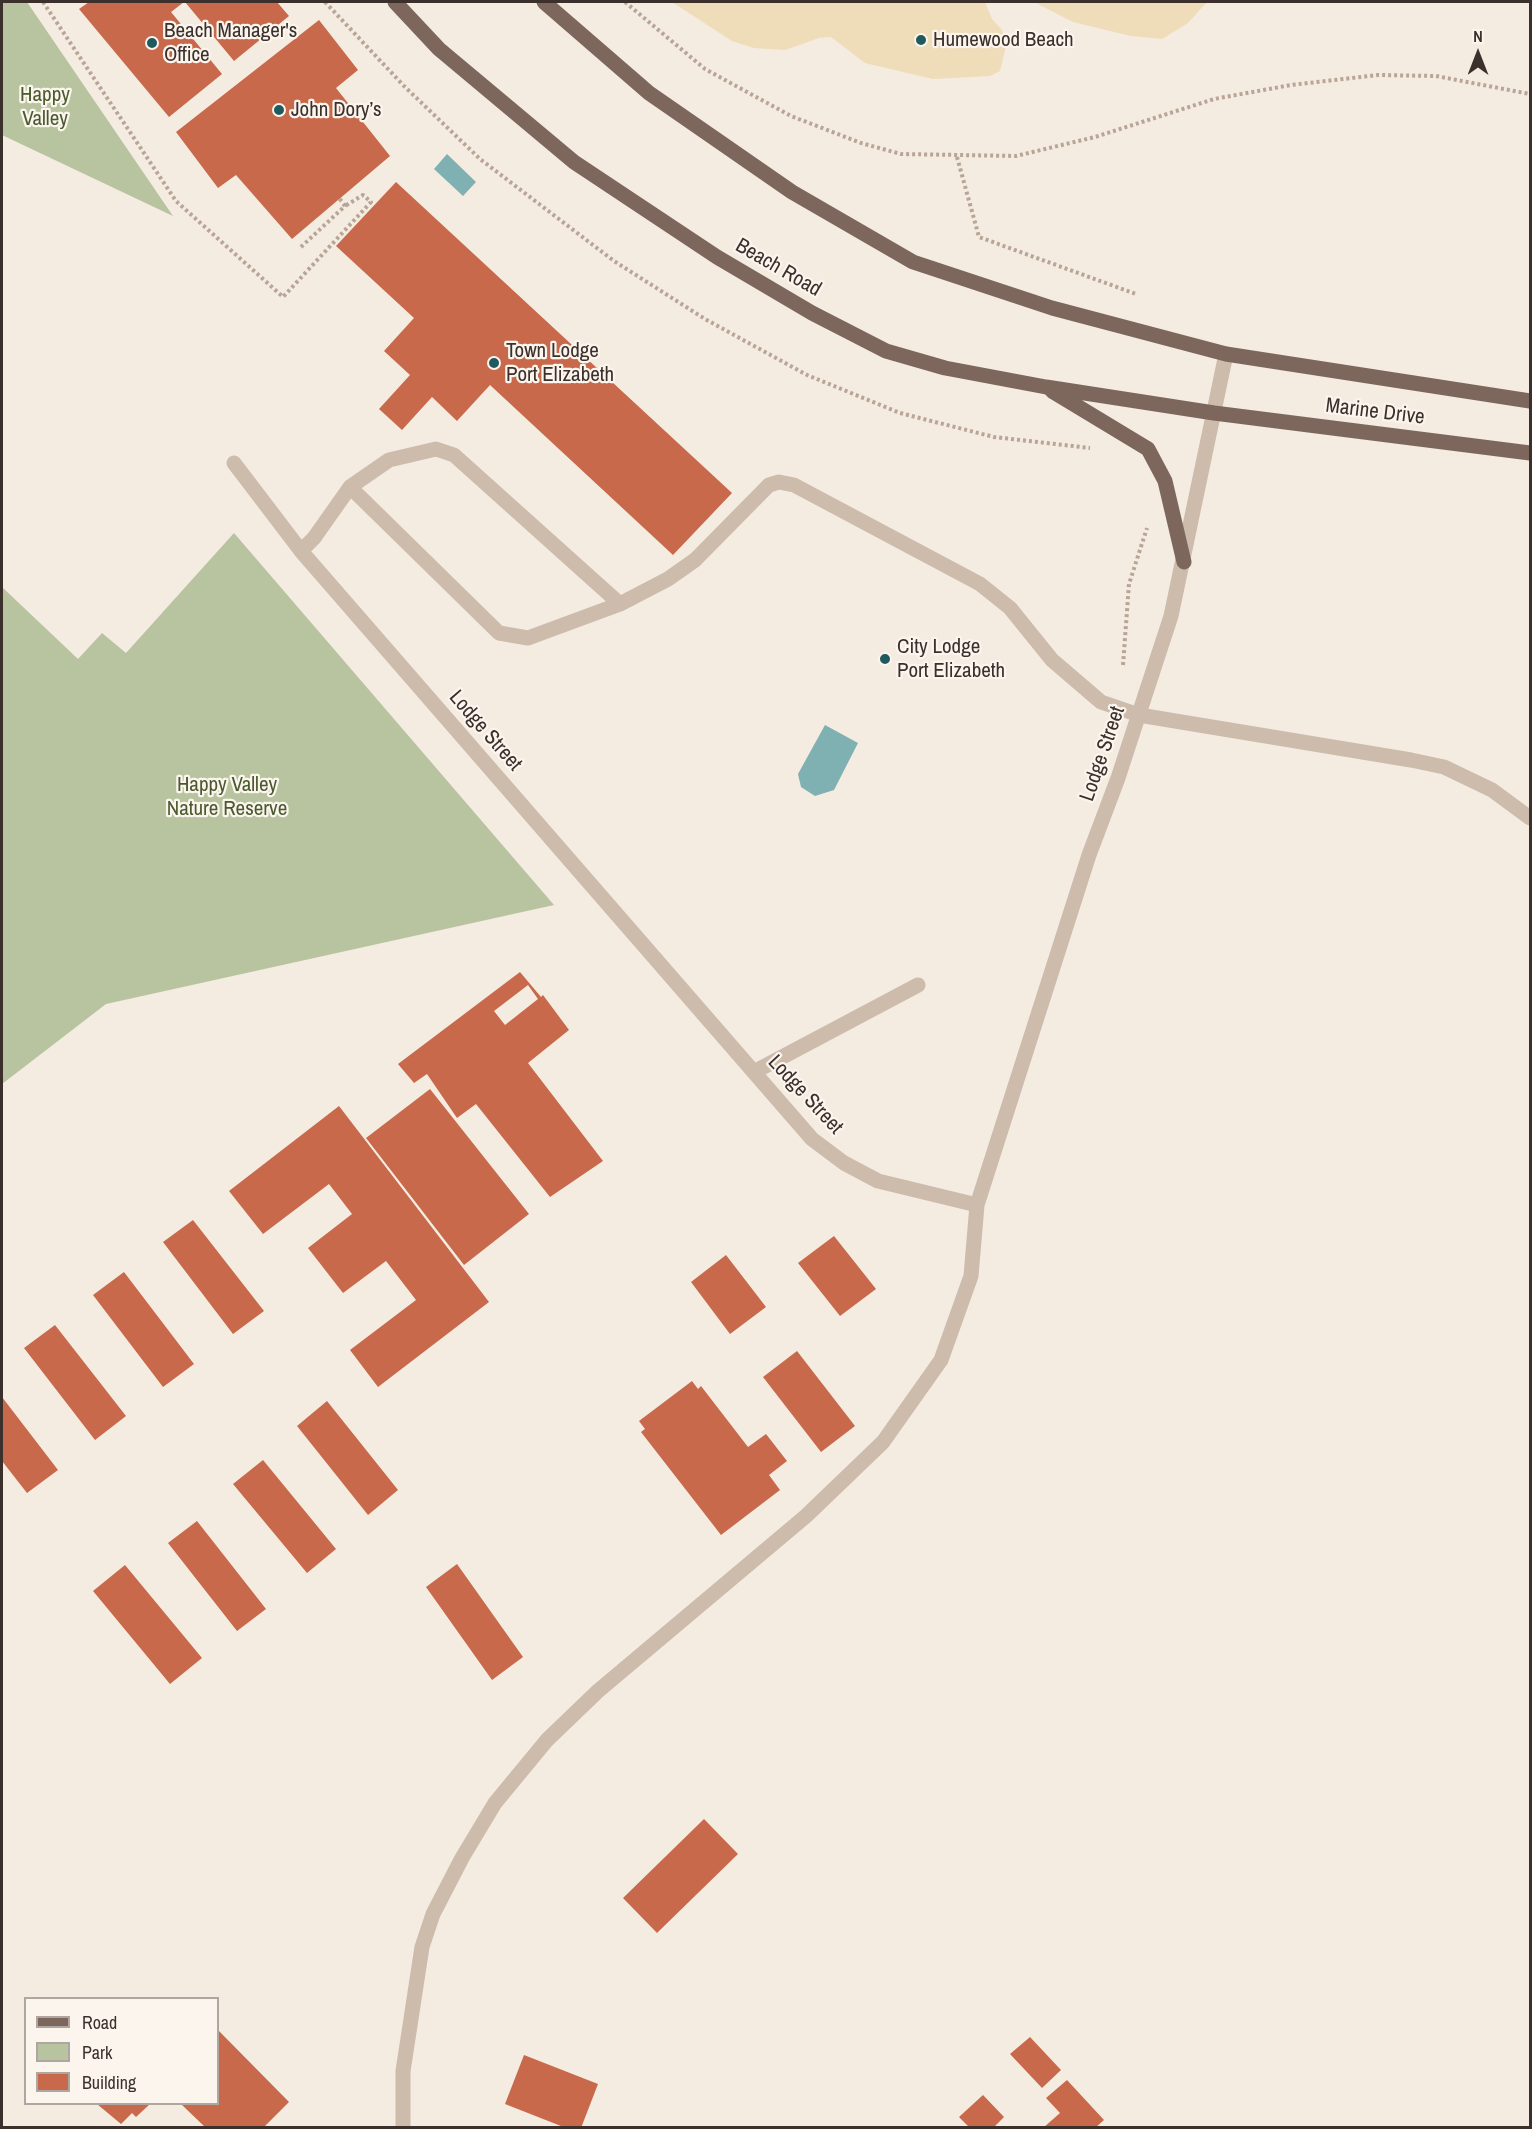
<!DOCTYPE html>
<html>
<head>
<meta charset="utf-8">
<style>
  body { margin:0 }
  #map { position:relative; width:1532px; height:2129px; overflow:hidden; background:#f4ebe1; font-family:"Archivo Narrow",sans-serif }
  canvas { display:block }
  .frame { position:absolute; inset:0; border:3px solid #3b302b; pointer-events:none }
  .legend { position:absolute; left:24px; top:1997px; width:195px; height:108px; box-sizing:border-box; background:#fbf5ee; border:2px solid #aea6a0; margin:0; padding:8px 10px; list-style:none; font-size:18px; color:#3b302b }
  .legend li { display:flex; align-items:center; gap:12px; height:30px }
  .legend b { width:30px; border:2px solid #aea6a0 }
  .north { position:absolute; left:1448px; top:24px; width:60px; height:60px; -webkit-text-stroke:4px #fbf5ee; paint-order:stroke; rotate:0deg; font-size:16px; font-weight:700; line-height:24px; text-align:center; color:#3b302b }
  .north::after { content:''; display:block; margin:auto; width:21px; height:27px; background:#3b302b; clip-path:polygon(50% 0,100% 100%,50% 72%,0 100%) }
</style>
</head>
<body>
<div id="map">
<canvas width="1532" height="2129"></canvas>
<div class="frame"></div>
<ul class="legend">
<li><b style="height:8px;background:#7d675c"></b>Road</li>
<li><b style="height:16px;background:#b8c4a0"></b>Park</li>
<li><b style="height:16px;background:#c8694b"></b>Building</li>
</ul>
<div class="north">N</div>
</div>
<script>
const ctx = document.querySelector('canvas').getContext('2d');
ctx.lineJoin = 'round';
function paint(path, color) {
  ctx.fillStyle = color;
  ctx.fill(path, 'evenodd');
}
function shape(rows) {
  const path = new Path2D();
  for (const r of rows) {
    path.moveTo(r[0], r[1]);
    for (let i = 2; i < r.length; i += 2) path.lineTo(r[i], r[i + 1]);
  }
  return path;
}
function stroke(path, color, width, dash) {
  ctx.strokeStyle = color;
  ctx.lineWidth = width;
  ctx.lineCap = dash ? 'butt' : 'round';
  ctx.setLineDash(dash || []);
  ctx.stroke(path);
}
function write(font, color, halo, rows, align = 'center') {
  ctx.font = font + ' "Archivo Narrow",sans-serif';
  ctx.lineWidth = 4.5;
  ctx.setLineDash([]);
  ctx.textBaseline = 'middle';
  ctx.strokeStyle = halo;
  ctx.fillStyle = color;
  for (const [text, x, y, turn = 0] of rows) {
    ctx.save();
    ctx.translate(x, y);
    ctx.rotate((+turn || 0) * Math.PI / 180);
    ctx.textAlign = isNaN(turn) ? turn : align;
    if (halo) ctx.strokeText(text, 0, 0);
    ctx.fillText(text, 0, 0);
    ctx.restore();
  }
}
const green = shape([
  [2,2,27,2,173,216,2,135],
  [234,533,554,905,106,1004,2,1084,2,587,78,659,102,633,126,653]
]);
const sand = shape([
  [672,2,985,2,992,19,1002,30,1007,42,1000,71,990,76,933,79,865,63,831,37,819,38,785,50,754,48,732,41],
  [1034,2,1206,2,1206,3,1188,23,1162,39,1131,36,1073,22]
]);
const water = shape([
  [447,154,476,182,463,196,434,169],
  [825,725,858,743,834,790,815,796,801,787,798,774]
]);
const building = shape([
  [89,2,184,2,171,12,222,74,169,117,79,9],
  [185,2,277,2,289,16,234,61],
  [319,20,358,70,336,88,390,156,292,239,236,175,218,188,176,132],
  [396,182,732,493,673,555,490,385,457,421,432,397,402,430,379,409,410,375,384,351,414,318,336,246],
  [520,972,541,997,543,995,569,1030,528,1063,603,1161,550,1197,476,1104,457,1118,427,1074,414,1083,398,1064],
  [528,985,538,999,505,1025,494,1011],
  [430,1089,529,1214,464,1265,366,1138],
  [339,1106,489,1302,378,1387,350,1350,416,1300,386,1261,343,1293,308,1248,352,1214,329,1184,263,1234,229,1191],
  [193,1220,264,1311,233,1334,163,1242],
  [834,1236,876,1289,840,1316,798,1263],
  [726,1255,766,1307,730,1334,691,1282],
  [124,1272,194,1364,163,1387,93,1295],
  [55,1325,126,1416,95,1440,24,1348],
  [797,1351,855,1426,821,1452,763,1377],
  [692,1381,698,1389,701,1386,748,1447,766,1434,787,1461,769,1475,780,1490,721,1535,641,1432,645,1429,639,1421],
  [2,1397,58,1470,27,1493,2,1461],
  [327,1401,398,1490,368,1515,297,1426],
  [263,1460,336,1549,307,1573,233,1484],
  [197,1521,266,1609,237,1631,168,1543],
  [457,1564,523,1657,492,1680,426,1587],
  [125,1565,202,1658,170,1684,93,1591],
  [704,1819,738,1854,657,1933,623,1898],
  [218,2030,289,2102,263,2128,206,2128,181,2104,218,2104],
  [1030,2037,1061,2070,1042,2088,1010,2054],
  [524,2055,598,2084,581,2128,566,2128,505,2104],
  [1067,2080,1104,2120,1095,2128,1043,2128,1060,2113,1046,2098],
  [983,2095,1004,2117,993,2128,970,2128,959,2117],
  [97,2104,150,2104,136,2117,132,2113,121,2124]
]);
const path = shape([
  [43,2,176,201,283,297,371,202,363,195,345,206],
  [325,2,404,86,480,159,614,261,705,319,807,375,900,413,994,437,1090,448],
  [625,2,705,69,791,116,861,143,901,154,1016,156,1095,137,1214,99,1291,85,1378,75,1436,76,1530,94],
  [957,157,979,237,1136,294],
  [301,247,345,206,339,198],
  [1123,665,1129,584,1147,528]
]);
const minor = shape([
  [234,463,301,551,812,1139,844,1163,878,1181,977,1205,1089,855,1118,778,1171,616,1226,354],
  [350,487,499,633,528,638,620,604],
  [301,551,314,538,350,487,389,460,436,449,454,455,620,604,668,579,695,560,769,485,779,482,794,485,980,584,1010,608,1052,660,1101,702,1139,715,1411,760,1444,767,1492,790,1530,818],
  [754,1072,918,985],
  [403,2128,403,2071,422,1947,433,1914,462,1858,495,1803,547,1740,598,1691,806,1516,883,1442,941,1360,971,1276,977,1205]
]);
const major = shape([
  [395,2,439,49,574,162,717,257,812,313,886,351,945,368,1046,387,1214,413,1530,453],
  [544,2,649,93,792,192,913,262,1052,308,1226,354,1530,401],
  [1052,391,1148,449,1165,481,1184,562]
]);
const markers = [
  [921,40,6,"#1f5a5e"],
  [152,43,6,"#1f5a5e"],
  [279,110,6,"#1f5a5e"],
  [494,363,6,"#1f5a5e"],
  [885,659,6,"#1f5a5e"]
];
const poiNames = [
  ["Beach Manager's",164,31],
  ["Office",164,55],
  ["Humewood Beach",933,40],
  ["John Dory’s",291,110],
  ["Town Lodge",506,351],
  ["Port Elizabeth",506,375],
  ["City Lodge",897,647],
  ["Port Elizabeth",897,671]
];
const parkNames = [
  ["Happy",45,95],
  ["Valley",45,119],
  ["Happy Valley",227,785],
  ["Nature Reserve",227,809]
];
const streetNames = [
  ["Beach Road",778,268,30],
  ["Marine Drive",1375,412,7],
  ["Lodge Street",485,731,49],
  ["Lodge Street",1103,754,-71],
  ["Lodge Street",805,1095,47]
];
paint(green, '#b8c4a0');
paint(sand, '#efdcb8');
paint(water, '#7fb0b2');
paint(building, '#c8694b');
stroke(path, '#b9a596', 4, [3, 3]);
stroke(minor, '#cdbbac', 15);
stroke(major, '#7d675c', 15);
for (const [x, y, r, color] of markers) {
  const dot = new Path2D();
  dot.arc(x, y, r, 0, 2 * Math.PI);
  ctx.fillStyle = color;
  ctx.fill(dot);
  stroke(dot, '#fbf5ee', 2);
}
write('21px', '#3b302b', '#fbf5ee', poiNames, 'left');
write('21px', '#4a5a2e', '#fbf5ee', parkNames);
write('21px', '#3b302b', '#fbf5ee', streetNames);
</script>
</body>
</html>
